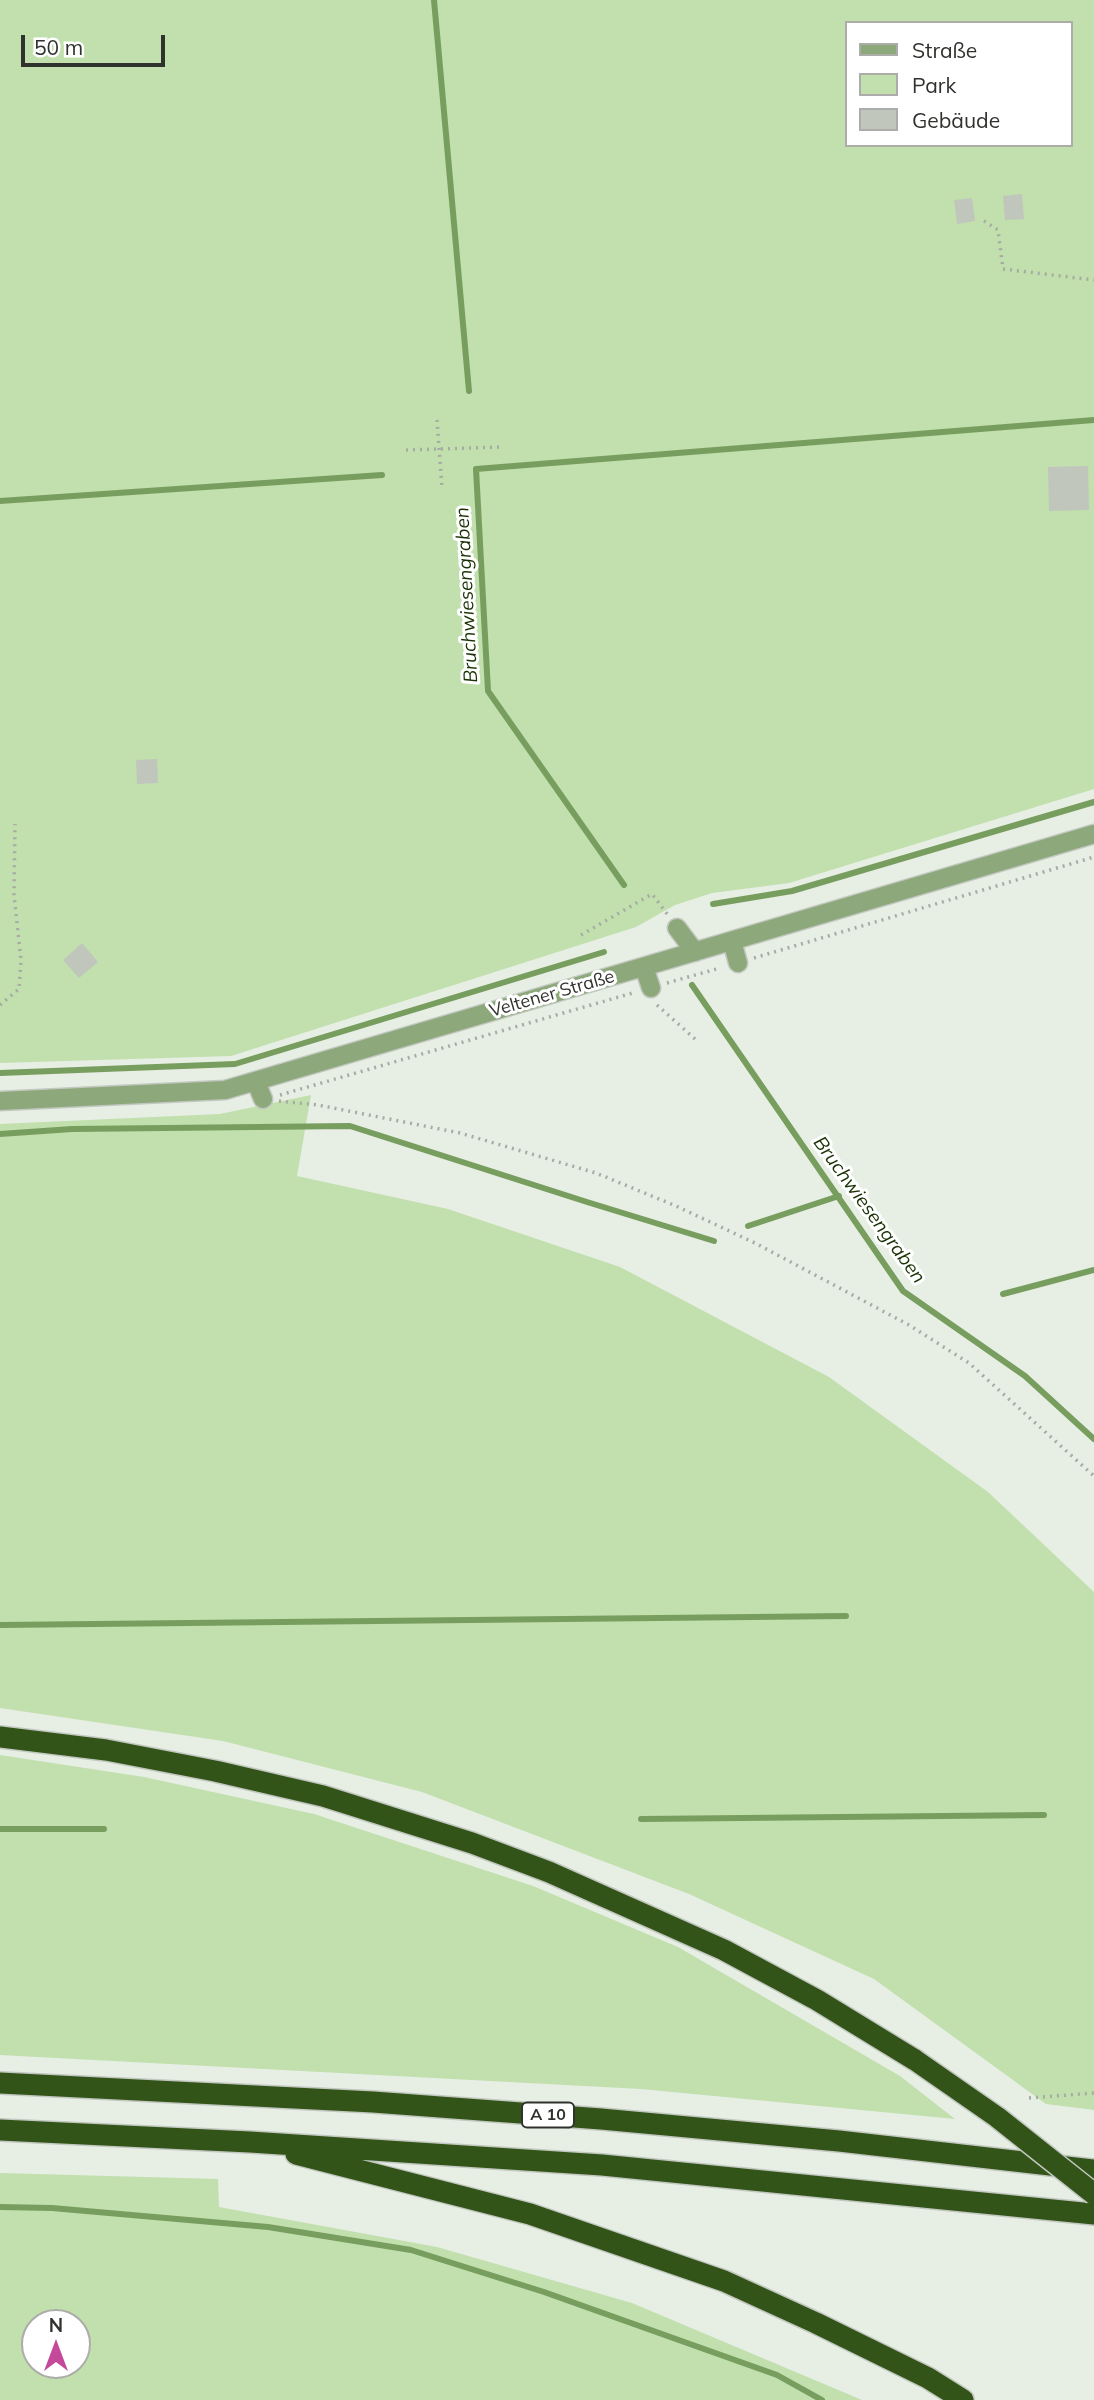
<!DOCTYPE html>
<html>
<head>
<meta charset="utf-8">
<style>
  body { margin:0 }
  #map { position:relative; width:1094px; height:2400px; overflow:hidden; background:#e7eee4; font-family:Mulish,sans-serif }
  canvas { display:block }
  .legend { position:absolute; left:845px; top:21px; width:228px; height:126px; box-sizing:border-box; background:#fff; border:2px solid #acadab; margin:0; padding:9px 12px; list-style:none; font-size:21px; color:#30322e }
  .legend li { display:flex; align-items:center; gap:14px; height:35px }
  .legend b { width:35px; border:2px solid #acadab }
  .north { position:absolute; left:21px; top:2309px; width:70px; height:70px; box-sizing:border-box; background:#fff; border:2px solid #acadab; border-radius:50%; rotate:0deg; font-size:19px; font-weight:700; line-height:28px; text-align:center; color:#30322e }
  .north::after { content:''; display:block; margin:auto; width:24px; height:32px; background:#c4499a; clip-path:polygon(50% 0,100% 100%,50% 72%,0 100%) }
  .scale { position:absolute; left:21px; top:35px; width:144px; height:32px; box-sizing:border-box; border:4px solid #30322e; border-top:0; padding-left:9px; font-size:21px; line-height:24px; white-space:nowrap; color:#30322e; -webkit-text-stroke:5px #fff; paint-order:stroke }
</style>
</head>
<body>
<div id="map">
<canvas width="1094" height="2400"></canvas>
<ul class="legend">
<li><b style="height:9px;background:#8da97b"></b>Straße</li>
<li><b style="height:19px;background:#c1e0ae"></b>Park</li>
<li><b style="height:19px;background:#c0c6bc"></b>Gebäude</li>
</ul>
<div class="north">N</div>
<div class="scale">50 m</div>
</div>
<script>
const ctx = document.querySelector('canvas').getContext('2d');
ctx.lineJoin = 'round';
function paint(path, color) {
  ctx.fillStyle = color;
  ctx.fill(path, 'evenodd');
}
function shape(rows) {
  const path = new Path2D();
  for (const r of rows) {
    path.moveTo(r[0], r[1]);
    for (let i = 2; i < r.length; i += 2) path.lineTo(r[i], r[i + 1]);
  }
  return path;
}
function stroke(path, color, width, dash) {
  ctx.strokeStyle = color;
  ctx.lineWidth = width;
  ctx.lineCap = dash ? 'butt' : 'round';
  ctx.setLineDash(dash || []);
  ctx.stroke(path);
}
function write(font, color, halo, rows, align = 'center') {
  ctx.font = font + ' Mulish,sans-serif';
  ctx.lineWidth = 6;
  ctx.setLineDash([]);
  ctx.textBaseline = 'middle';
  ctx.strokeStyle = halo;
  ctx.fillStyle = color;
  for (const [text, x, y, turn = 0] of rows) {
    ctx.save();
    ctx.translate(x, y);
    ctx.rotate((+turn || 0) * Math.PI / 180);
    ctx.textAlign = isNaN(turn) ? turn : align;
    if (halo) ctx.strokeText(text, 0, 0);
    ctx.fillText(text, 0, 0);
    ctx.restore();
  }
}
const green = shape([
  [0,0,1094,0,1094,789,789,883,712,893,675,905,636,927,231,1056,0,1063],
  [847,23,1071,23,1071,145,847,145],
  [311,1095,297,1176,448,1209,620,1267,829,1377,988,1492,1094,1592,1094,2110,1046,2104,874,1979,689,1894,422,1792,223,1741,0,1708,0,1124,220,1114],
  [0,1755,144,1777,314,1814,533,1886,678,1947,900,2076,955,2119,641,2089,0,2055],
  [0,2173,218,2179,219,2207,437,2247,632,2303,862,2400,0,2400],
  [35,2323,77,2323,77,2365,35,2365]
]);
const stream = shape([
  [434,0,469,391],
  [0,501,382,475],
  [624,885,488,691,476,469,1094,420],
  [713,904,792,891,1094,802],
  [692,985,903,1291,1025,1376,1094,1439],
  [0,1073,235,1064,604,952],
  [0,1134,72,1129,350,1126,587,1202,714,1241],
  [748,1226,839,1196],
  [1003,1294,1094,1270],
  [0,1625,846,1616],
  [641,1819,1044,1815],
  [0,1829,104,1829],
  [0,2207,52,2208,268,2227,411,2250,544,2292,777,2375,822,2400]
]);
const building = shape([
  [1022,194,1024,219,1005,220,1003,196],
  [972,198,975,221,957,224,954,200],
  [1088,466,1089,510,1049,511,1048,467],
  [157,759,158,783,137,784,136,760],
  [82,943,98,962,79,978,63,960]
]);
const path = shape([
  [984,221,998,230,1003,269,1094,280],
  [437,420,442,488],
  [406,450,502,447],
  [581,935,652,894,668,915],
  [754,958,1094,857],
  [667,983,720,968],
  [0,1005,19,989,21,960,14,895,15,824],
  [657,1005,695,1039],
  [280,1095,636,992],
  [279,1101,318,1105,460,1133,596,1173,676,1206,755,1243,909,1325,969,1363,1094,1476],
  [1029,2098,1094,2093]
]);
const minor = shape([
  [677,928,695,952],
  [732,941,738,963],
  [644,967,651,988],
  [256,1082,263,1099],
  [0,1101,225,1090,1094,834]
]);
const highway = shape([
  [0,1737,106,1750,215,1771,323,1796,472,1843,549,1872,724,1950,817,2000,915,2060],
  [0,2083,373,2102,601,2119,839,2141,1094,2170],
  [0,2130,250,2142,602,2165,1094,2214],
  [296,2154,530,2214,724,2281,816,2323,928,2378,963,2400]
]);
const highwayBridge = shape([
  [915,2060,997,2117,1094,2194]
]);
const shields = [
  [548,2115,52]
];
const shieldNames = [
  ["A 10",548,2115]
];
const streetNames = [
  ["Veltener Straße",552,994,-16]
];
const waterNames = [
  ["Bruchwiesengraben",467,595,-93],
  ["Bruchwiesengraben",869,1210,54]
];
paint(green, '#c1e0ae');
stroke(stream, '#789e5f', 6);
paint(building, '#c0c6bc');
stroke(minor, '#c2c8c0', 21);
stroke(highway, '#c2c8c0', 24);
stroke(path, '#a6aba3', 3.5, [2, 5]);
stroke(minor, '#8da97b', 18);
stroke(highway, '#335418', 21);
stroke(highwayBridge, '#c2c8c0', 24, []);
stroke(highwayBridge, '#335418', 21);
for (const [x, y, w] of shields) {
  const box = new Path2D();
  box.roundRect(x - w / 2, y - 12.5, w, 25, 5);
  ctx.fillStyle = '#fff';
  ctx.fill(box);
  stroke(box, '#30322e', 2);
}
write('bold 16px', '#30322e', null, shieldNames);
write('18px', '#30322e', '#fff', streetNames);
write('italic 19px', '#193103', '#fff', waterNames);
</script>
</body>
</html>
